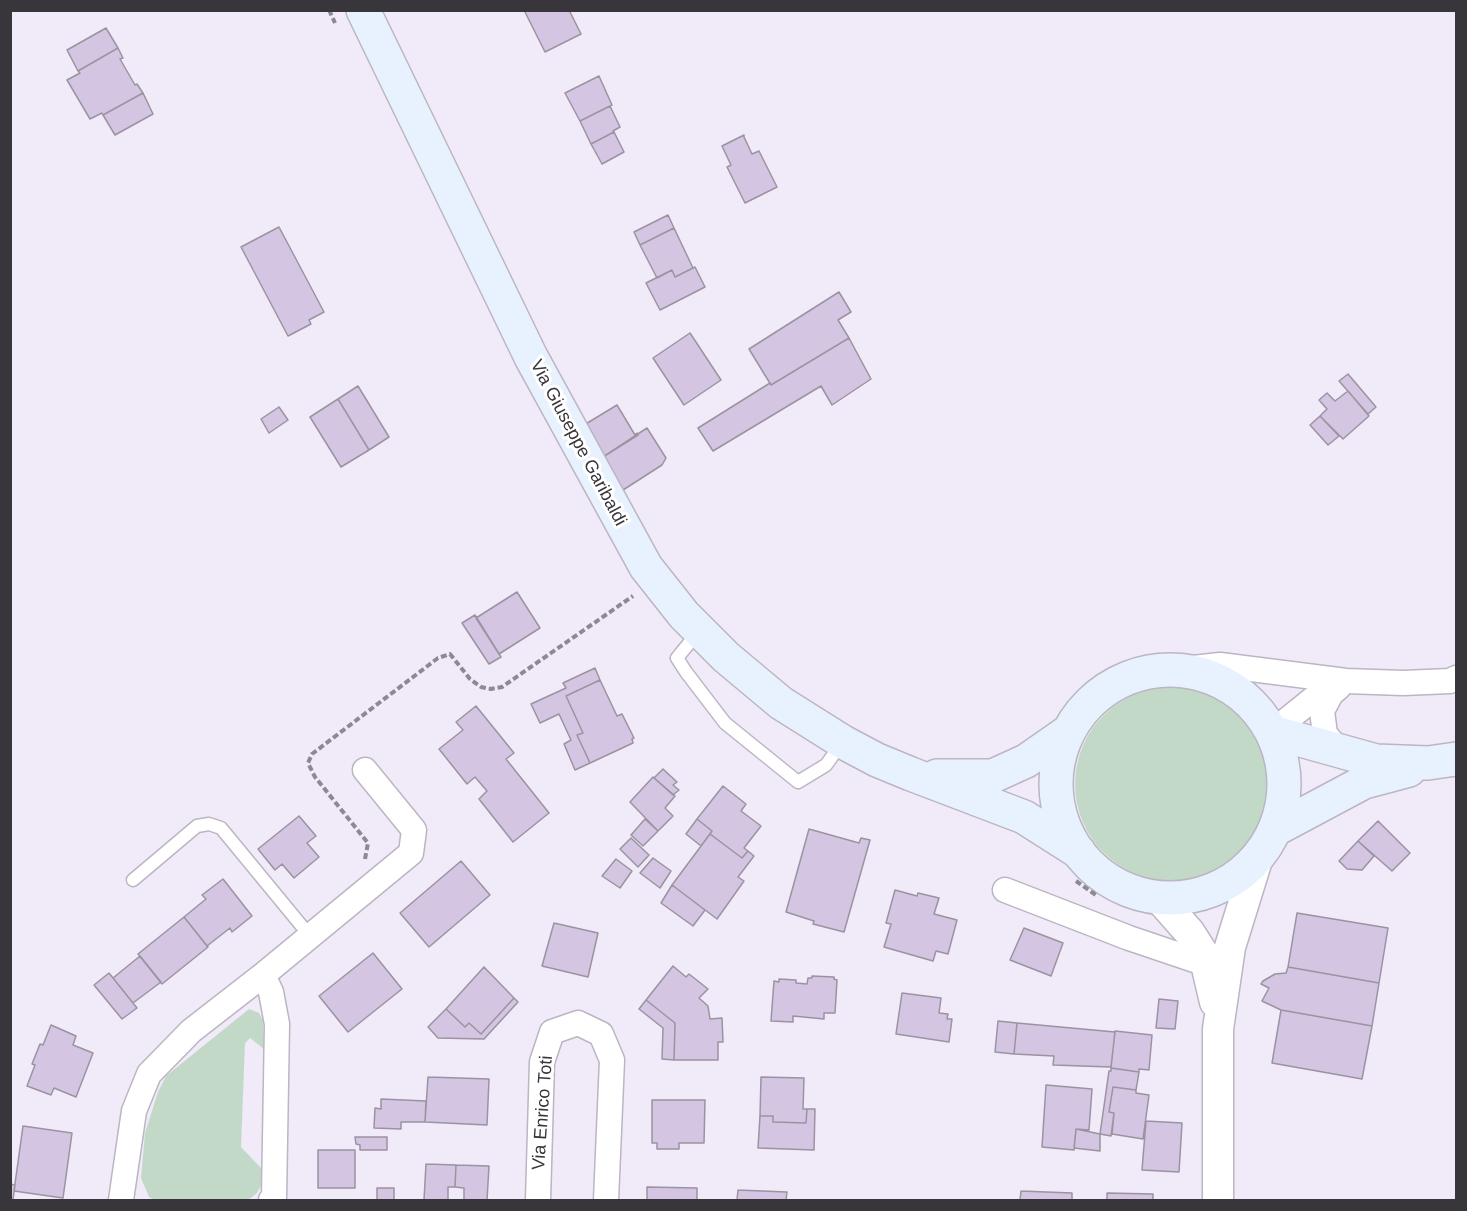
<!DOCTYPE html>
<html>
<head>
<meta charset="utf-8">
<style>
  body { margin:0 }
  #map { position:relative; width:1467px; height:1211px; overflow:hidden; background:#f1eaf8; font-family:Arial,sans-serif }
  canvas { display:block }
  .frame { position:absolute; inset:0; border:12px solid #38353b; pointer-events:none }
</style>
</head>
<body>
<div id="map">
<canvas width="1467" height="1211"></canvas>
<div class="frame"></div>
</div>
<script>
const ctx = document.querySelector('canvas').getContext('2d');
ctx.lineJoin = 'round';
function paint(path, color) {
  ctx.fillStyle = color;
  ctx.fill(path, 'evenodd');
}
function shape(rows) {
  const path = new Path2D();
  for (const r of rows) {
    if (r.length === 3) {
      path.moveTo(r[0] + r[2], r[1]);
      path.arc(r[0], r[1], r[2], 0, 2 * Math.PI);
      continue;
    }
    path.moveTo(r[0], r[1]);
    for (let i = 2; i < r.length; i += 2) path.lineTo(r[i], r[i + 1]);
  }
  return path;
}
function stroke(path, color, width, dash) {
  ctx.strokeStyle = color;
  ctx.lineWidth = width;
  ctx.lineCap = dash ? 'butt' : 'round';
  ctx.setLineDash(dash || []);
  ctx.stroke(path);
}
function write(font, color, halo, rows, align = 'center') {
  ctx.font = font + ' Arial,sans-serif';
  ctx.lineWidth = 6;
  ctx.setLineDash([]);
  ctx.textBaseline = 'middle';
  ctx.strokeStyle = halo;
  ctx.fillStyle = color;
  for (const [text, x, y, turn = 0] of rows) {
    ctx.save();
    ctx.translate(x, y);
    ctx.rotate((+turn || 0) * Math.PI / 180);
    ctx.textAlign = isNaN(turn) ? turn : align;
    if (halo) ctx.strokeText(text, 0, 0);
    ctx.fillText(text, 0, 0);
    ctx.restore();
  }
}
const green = shape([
  [1172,784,97],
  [249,1009,259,1013,263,1020,264,1049,250,1038,245,1043,241,1147,261,1168,263,1182,257,1193,248,1200,155,1200,149,1197,141,1178,145,1133,158,1092,166,1076]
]);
const building = shape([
  [524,10,569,10,581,34,545,52,524,10],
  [106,28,118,48,78,71,67,50,106,28],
  [118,48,123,58,120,59,135,85,137,84,143,93,103,115,102,113,90,119,67,80,80,73,78,71,118,48],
  [599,76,612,105,580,121,565,93,599,76],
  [143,93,153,114,115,135,103,115,143,93],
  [610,106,620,127,613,131,614,132,591,144,580,121,610,106],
  [614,132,624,152,602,164,591,144,614,132],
  [744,135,744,137,752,154,759,151,777,187,745,203,727,167,731,165,722,146,744,135],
  [668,215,674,228,640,245,634,232,668,215],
  [279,227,324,312,309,320,311,324,288,336,241,247,279,227],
  [674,228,693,268,675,277,672,270,657,278,640,245,674,228],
  [695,267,705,287,660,310,646,283,672,270,675,277,695,267],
  [839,292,851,312,838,320,849,338,771,385,749,349,839,292],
  [690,333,721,380,684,405,653,358,690,333],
  [849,338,871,379,832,405,821,386,713,451,698,428,770,383,771,385,849,338],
  [1348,374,1376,407,1368,414,1339,381,1348,374],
  [358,386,389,437,369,450,338,399,358,386],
  [1348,391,1369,416,1343,439,1320,416,1327,409,1319,400,1327,393,1335,401,1348,391],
  [338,399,369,450,341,467,310,417,338,399],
  [617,405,635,435,637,433,638,435,603,457,584,425,617,405],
  [279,407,288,420,269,433,261,419,279,407],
  [1320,416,1339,436,1328,445,1310,425,1320,416],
  [647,428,666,458,662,465,623,490,603,457,647,428],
  [517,592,540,628,499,654,476,618,517,592],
  [475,615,501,657,489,664,462,623,475,615],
  [595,668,600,680,566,696,583,733,577,735,590,763,575,770,564,744,571,740,559,714,540,723,531,704,566,688,563,683,595,668],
  [600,680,617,716,622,714,634,738,632,739,633,743,590,763,577,735,583,733,566,696,600,680],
  [476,706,514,753,506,759,549,813,513,842,479,799,487,791,475,777,467,784,439,749,463,730,456,722,476,706],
  [663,769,677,782,673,785,679,790,673,795,654,778,663,769],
  [653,777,675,796,665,808,673,816,658,831,630,802,653,777],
  [723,786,746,804,741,811,761,826,744,848,748,851,742,858,710,834,712,831,697,819,723,786],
  [299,816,316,836,307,843,319,857,294,878,282,864,275,870,258,849,299,816],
  [645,819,658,831,643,846,631,835,645,819],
  [697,819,712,831,701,846,686,834,697,819],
  [1378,821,1410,853,1392,871,1358,841,1378,821],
  [809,829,859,843,861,838,870,840,844,932,813,924,814,921,786,912,809,829],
  [710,834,742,858,748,851,754,856,738,877,744,881,717,919,672,885,710,834],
  [631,838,649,855,638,867,620,849,631,838],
  [1358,841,1374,856,1362,870,1347,869,1339,861,1358,841],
  [653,858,671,871,660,888,640,873,653,858],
  [616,859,632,871,620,888,602,876,616,859],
  [461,861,490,895,429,947,400,913,461,861],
  [223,879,252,916,232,932,230,928,207,946,184,917,206,899,202,895,223,879],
  [672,885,705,910,693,926,661,903,672,885],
  [895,890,917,896,918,893,939,898,934,914,957,920,948,954,936,951,933,961,884,947,891,924,886,923,895,890],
  [1297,913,1388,928,1379,983,1288,967,1297,913],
  [184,917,208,947,162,984,138,954,184,917],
  [554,923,598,933,588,977,542,966,554,923],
  [1024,928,1063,943,1051,976,1010,960,1024,928],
  [373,953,402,989,348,1032,319,996,373,953],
  [140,956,161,982,133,1003,113,978,140,956],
  [673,966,686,977,689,974,708,989,699,998,708,1006,710,1019,722,1018,723,1042,718,1042,718,1060,674,1060,675,1023,646,1000,673,966],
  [484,967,514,998,481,1034,469,1023,465,1027,446,1009,484,967],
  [1288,967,1379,983,1372,1026,1281,1010,1262,1001,1269,988,1261,984,1263,981,1275,974,1286,973,1288,967],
  [109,973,137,1008,122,1019,94,985,109,973],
  [812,976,834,977,834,979,837,980,835,1013,824,1013,824,1019,793,1016,793,1022,771,1021,774,981,779,982,779,979,796,980,796,983,807,984,808,978,812,978,812,976],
  [902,993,941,998,939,1013,948,1014,947,1019,952,1019,949,1042,896,1034,902,993],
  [514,998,518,1002,484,1039,438,1038,428,1027,446,1009,465,1027,469,1023,481,1034,514,998],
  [1159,999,1178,1001,1175,1029,1156,1028,1159,999],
  [646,1000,675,1023,674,1060,662,1059,663,1028,639,1009,646,1000],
  [1281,1010,1372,1026,1362,1079,1272,1063,1281,1010],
  [998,1021,1017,1023,1014,1054,995,1052,998,1021],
  [1017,1023,1115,1032,1111,1067,1053,1065,1054,1056,1014,1054,1017,1023],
  [51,1025,76,1036,73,1045,93,1053,76,1097,54,1088,51,1095,27,1086,35,1065,32,1064,40,1044,43,1045,51,1025],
  [1115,1031,1152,1035,1149,1070,1139,1069,1139,1072,1111,1068,1115,1031],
  [1111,1068,1139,1072,1136,1090,1113,1087,1109,1112,1114,1113,1111,1136,1100,1134,1109,1071,1111,1071,1111,1068],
  [428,1077,489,1079,487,1125,425,1122,428,1077],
  [761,1077,804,1078,803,1109,807,1109,806,1123,773,1122,773,1116,760,1116,761,1077],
  [1046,1085,1092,1089,1089,1130,1076,1129,1074,1150,1042,1147,1046,1085],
  [1113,1087,1136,1090,1136,1093,1149,1095,1143,1139,1112,1134,1114,1113,1109,1112,1113,1087],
  [381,1099,426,1101,425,1122,401,1122,401,1129,374,1128,375,1108,381,1109,381,1099],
  [652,1100,705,1100,704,1143,679,1143,679,1149,657,1149,657,1143,652,1143,652,1100],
  [807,1109,815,1109,814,1150,758,1148,760,1116,773,1116,773,1122,806,1123,807,1109],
  [1146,1121,1182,1123,1179,1172,1142,1170,1146,1121],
  [23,1126,72,1133,63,1198,14,1191,23,1126],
  [1076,1129,1100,1134,1100,1151,1074,1148,1076,1129],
  [355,1137,387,1137,387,1150,360,1150,360,1145,356,1144,355,1137],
  [318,1150,355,1150,355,1188,318,1188,318,1150],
  [426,1164,456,1165,455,1187,448,1187,448,1200,424,1200,426,1164],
  [456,1165,489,1166,487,1200,464,1200,464,1188,455,1187,456,1165],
  [10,1184,15,1185,13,1200,10,1200,10,1184],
  [647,1187,697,1188,697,1200,647,1200,647,1187],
  [377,1188,394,1188,394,1200,377,1200,377,1188],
  [738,1190,787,1192,786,1200,737,1200,738,1190],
  [1021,1191,1072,1193,1072,1200,1020,1200,1021,1191],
  [1107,1193,1153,1194,1153,1200,1107,1200,1107,1193]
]);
const path = shape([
  [329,10,335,23],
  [365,859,368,843,315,777,308,763,312,754,438,658,450,654,470,679,481,687,491,689,502,687,633,596],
  [1076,881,1097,896]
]);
const service = shape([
  [699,631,677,658,686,672,725,723,798,782,826,765,841,744],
  [133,880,197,826,209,824,221,828,310,936]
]);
const minor = shape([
  [1175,670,1220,665,1346,681,1403,683,1450,681,1456,678],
  [1339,687,1331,694,1322,711,1325,734,1340,752],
  [1272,732,1324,690,1346,681],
  [1005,890,1129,938,1206,964,1220,965],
  [263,975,271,992,277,1024,274,1198,271,1200],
  [121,1200,134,1111,149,1074,191,1031,263,975,411,853,414,830,365,770],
  [538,1200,542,1062,552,1032,578,1023,601,1034,612,1060,606,1200]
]);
const tertiary = shape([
  [1160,899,1190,933,1204,955,1215,1002],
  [1218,1200,1218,1029,1230,947,1257,860]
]);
const secondary = shape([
  [363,10,531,357,646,567,684,615,726,657,781,703,843,742,877,760,911,774,1024,817,1079,852],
  [1170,784,114],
  [1272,732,1376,761,1428,763,1456,759],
  [937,776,993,776,1026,761,1069,731],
  [1276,829,1364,782,1409,770]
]);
const streetNames = [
  ["Via Giuseppe Garibaldi",578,443,62],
  ["Via Enrico Toti",543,1113,-86]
];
paint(green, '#c3d9c8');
paint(building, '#d4c5e2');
stroke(building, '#9a93a0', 1.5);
stroke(service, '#bcb5c2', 15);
stroke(minor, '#bcb5c2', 27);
stroke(tertiary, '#bcb5c2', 33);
stroke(secondary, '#bcb5c2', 36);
stroke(path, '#8d8892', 4, [6, 3]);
stroke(service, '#fff', 12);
stroke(minor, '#fff', 24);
stroke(tertiary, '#fff', 30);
stroke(secondary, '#e8f2ff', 33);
write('18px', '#38353b', '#fff', streetNames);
</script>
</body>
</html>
